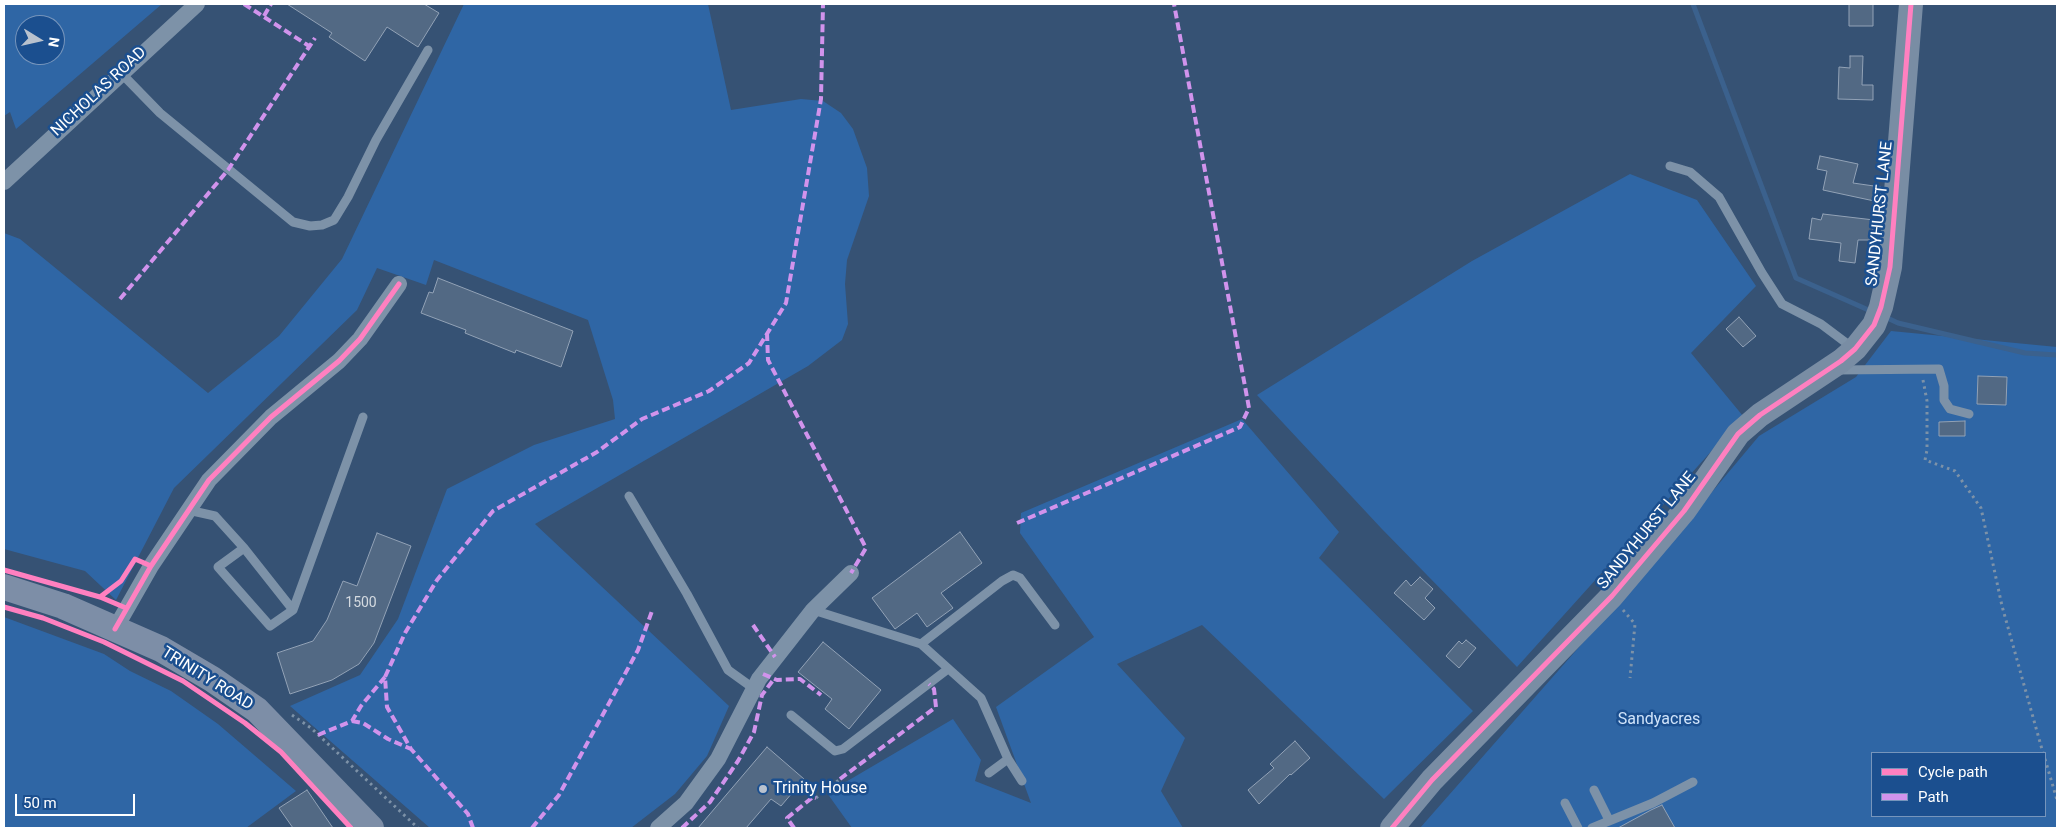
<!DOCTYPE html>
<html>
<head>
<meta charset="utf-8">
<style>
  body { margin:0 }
  #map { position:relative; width:2061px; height:832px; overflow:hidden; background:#365274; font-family:Roboto,sans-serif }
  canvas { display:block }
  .frame { position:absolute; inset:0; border:5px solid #fff; pointer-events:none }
  .legend { position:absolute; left:1871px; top:752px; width:175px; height:65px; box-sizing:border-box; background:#1b4f8f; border:1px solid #7695bc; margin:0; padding:6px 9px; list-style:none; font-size:15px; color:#fff }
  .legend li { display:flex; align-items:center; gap:10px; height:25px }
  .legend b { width:25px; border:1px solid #7695bc }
  .north { position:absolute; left:15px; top:15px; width:50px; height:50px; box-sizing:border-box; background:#1b4f8f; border:1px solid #7695bc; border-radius:50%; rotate:99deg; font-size:14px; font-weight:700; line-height:20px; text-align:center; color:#fff }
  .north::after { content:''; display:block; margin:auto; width:18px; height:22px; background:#b9c2ce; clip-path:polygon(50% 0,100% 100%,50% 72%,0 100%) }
  .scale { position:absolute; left:15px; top:794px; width:120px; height:22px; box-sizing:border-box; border:2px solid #fff; border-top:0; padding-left:6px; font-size:15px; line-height:18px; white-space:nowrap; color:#fff; -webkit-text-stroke:4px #1b4f8f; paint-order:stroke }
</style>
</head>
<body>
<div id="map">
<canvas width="2061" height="832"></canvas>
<div class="frame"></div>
<ul class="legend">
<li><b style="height:6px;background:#ff80c0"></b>Cycle path</li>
<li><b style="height:6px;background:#d193ec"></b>Path</li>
</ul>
<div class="north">N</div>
<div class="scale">50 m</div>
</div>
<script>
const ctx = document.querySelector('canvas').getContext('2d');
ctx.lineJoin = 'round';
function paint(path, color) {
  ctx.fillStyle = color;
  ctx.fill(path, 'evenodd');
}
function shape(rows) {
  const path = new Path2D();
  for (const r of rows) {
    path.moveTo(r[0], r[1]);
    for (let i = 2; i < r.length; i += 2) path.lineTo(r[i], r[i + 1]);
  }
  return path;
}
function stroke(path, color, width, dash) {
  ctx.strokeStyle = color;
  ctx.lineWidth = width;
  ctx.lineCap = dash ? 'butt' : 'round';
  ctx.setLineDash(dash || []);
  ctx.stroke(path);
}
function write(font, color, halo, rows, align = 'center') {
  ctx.font = font + ' Roboto,sans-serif';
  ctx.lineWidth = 5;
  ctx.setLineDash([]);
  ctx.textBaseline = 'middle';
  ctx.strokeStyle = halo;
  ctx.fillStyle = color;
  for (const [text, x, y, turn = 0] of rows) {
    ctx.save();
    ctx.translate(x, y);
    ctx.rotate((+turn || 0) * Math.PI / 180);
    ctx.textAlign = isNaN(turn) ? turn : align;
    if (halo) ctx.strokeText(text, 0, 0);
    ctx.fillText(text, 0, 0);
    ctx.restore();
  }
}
const green = shape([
  [4,4,162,4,16,129,10,112,4,116],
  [25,25,55,25,55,55,25,55],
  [464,4,708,4,731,110,801,99,823,101,841,113,853,129,867,168,869,196,847,260,845,284,848,324,842,340,808,366,535,524,729,706,707,756,675,794,631,828,430,828,290,706,360,675,398,619,447,489,534,445,615,419,613,400,588,320,434,260,426,285,377,268,357,310,174,488,116,600,85,571,4,549,4,233,20,239,208,393,279,336,342,259],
  [1630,174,1697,200,1756,286,1691,353,1743,416,1517,667,1381,528,1257,395,1472,261],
  [1891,331,2057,347,2057,828,1420,828,1638,580,1759,436,1856,377],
  [1978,376,2007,377,2006,405,1977,404],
  [1965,421,1965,436,1939,436,1939,422],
  [1872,753,2045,753,2045,816,1872,816],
  [1242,419,1339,532,1319,558,1473,711,1384,799,1202,625,1117,664,1185,738,1161,791,1183,828,852,828,827,793,953,719,981,760,975,781,1031,803,996,707,1094,637,1020,533,1021,513],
  [4,617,104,654,130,671,171,691,218,724,296,791,246,828,4,828]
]);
const stream = shape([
  [1693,4,1796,278,1873,312],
  [1883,316,1898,323,2025,353,2057,355]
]);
const building = shape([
  [287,4,424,4,439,13,418,47,387,27,365,61,329,37,332,33,287,4],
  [1849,4,1873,4,1873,26,1849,26,1849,4],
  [1850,56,1863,56,1862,85,1873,85,1873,100,1838,99,1839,67,1850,68,1850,56],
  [1820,156,1858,164,1853,183,1881,187,1879,202,1823,190,1827,171,1817,169,1820,156],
  [1823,214,1874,220,1872,240,1858,240,1855,263,1839,261,1841,243,1809,239,1812,218,1821,220,1823,214],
  [438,278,573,331,561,367,516,350,515,353,465,333,466,330,421,313,429,292,433,293,438,278],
  [1739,317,1756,336,1743,347,1726,329,1739,317],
  [1978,376,2007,377,2006,405,1977,404,1978,376],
  [1965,421,1965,436,1939,436,1939,422,1965,421],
  [960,532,982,563,941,593,953,608,927,627,917,613,895,629,872,598,960,532],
  [377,533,411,546,374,643,359,664,332,680,290,694,277,653,313,641,327,620,343,581,357,586,377,533],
  [1420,577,1433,589,1425,598,1435,608,1424,620,1394,593,1406,580,1411,586,1420,577],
  [1466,640,1476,648,1459,668,1446,656,1459,641,1462,644,1466,640],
  [823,642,881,690,849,729,825,709,832,699,798,672,823,642],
  [1295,741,1310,758,1291,775,1290,774,1259,804,1248,790,1274,768,1270,764,1295,741],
  [767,747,804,779,781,806,771,799,746,828,698,828,767,747],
  [307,790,333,828,293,828,279,808,307,790],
  [1662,805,1675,828,1618,828,1651,810,1662,805]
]);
const path = shape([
  [1923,380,1927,401,1927,450,1925,460,1955,471,1981,508,2002,606,2043,753],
  [1623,610,1635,624,1630,678],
  [292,715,311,728,418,828],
  [2045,759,2057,800],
  [816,798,840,779]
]);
const lane = shape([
  [121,73,160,113,293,222,310,226,322,225,334,220,348,197,376,140,428,50],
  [1670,166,1690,172,1719,197,1762,273,1782,304,1821,324,1853,348],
  [1837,370,1939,369,1944,386,1944,400,1950,409,1969,414],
  [629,496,687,594,728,670,753,688],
  [188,510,215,516,244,548,293,610,270,626,218,567,244,548],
  [293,610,363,417],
  [813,610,921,644,981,698,1008,759,1022,781],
  [921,644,1002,581,1013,575,1020,578,1055,625],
  [791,715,835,751,843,749,948,669],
  [989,773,1008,759],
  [1594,790,1609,820],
  [1565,803,1578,828],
  [1592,828,1653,803,1693,782]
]);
const street = shape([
  [4,182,197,4],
  [115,629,151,566,209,480,271,417,339,361,360,339,399,284],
  [658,828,686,803,718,759,759,679,813,610,851,573]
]);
const secondary = shape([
  [1392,828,1432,780,1612,596,1684,511,1738,434,1760,415,1841,361,1855,349,1874,325,1881,307,1890,267,1911,4]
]);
const primary = shape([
  [4,587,63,606,161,649,212,679,257,710,371,828]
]);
const quiet = shape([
  [244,4,309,46],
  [264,16,271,4],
  [120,299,228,170,315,38],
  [767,333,768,360,866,548,851,573],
  [1017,523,1240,427,1249,408,1174,4],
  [753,625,775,657],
  [763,674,777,680,800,679,821,695],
  [352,721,363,723,388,739,411,749],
  [318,735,352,721,361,706,385,677],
  [840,779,936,707,934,689,929,684],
  [473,828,468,814,411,749,387,707,385,677,405,633,437,580,493,511,597,452,642,419,709,391,749,363,786,303,821,99,823,4],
  [532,828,559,795,638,650,652,611],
  [682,828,710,802,738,761,754,732,762,695,774,679],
  [794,828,787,818,813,797,816,798]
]);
const cycleway = shape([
  [4,570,100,597,126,608],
  [100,597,121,581,135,559,151,566],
  [4,607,43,618,104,642,183,681,245,723,281,752,351,828],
  [115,629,151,566,209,480,271,417,339,361,360,339,399,284],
  [1392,828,1432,780,1612,596,1684,511,1738,434,1760,415,1841,361,1855,349,1874,325,1881,307,1890,267,1911,4]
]);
const markers = [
  [763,789,5,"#b9c2ce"]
];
const numberNames = [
  ["1500",361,603]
];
const streetNames = [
  ["NICHOLAS ROAD",99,92,-43],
  ["SANDYHURST LANE",1880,214,-84],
  ["SANDYHURST LANE",1647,531,-51],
  ["TRINITY ROAD",207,679,32]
];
const parkNames = [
  ["Sandyacres",1659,720]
];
const poiNames = [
  ["Trinity House",773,789]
];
paint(green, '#2f66a5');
stroke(stream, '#3b618d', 5);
paint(building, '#526984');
stroke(building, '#92a2b6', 1);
stroke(path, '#7d92a8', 3, [2.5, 4]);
stroke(lane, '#7d92a8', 9);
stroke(street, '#7d92a8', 16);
stroke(secondary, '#798da4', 24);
stroke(primary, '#7d8ea7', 26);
stroke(quiet, '#d193ec', 4, [8, 4]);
stroke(cycleway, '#ff80c0', 5);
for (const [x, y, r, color] of markers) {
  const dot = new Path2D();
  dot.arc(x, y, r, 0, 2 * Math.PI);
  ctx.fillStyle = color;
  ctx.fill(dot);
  stroke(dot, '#1b4f8f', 2);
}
write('14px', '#d4dae0', null, numberNames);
write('16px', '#fff', '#1b4f8f', streetNames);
write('16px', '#cfe3fa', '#1b4f8f', parkNames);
write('16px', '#fff', '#1b4f8f', poiNames, 'left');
</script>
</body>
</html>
